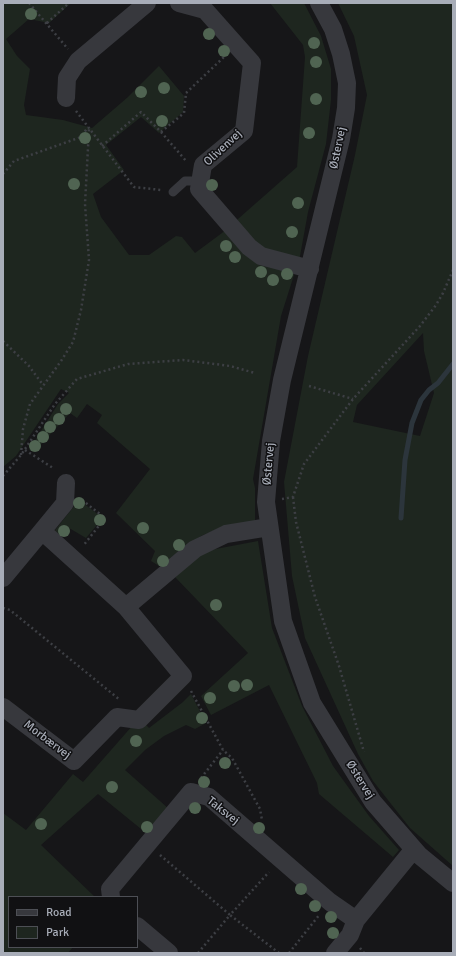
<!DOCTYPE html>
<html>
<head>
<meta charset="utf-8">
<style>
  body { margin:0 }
  #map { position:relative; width:456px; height:956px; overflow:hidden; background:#161618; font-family:Signika,sans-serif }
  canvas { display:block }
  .frame { position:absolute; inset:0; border:4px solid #a8adb8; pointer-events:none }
  .legend { position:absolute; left:8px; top:896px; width:130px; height:52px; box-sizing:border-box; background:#111113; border:1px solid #4d4f55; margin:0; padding:5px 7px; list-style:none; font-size:12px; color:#a8adb8 }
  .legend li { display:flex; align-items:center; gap:8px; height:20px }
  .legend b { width:20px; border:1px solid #4d4f55 }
</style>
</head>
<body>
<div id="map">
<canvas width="456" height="956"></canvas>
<div class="frame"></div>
<ul class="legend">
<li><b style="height:5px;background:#37383d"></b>Road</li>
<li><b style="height:11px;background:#1e261f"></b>Park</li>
</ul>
</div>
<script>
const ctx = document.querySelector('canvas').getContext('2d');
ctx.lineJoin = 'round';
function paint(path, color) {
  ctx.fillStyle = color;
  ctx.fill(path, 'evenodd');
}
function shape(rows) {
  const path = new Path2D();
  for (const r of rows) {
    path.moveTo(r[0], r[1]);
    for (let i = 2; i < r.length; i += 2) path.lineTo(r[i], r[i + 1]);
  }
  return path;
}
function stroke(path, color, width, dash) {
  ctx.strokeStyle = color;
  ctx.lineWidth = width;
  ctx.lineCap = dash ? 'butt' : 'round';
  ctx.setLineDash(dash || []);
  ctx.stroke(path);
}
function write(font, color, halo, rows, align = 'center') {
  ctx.font = font + ' Signika,sans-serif';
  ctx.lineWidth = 3;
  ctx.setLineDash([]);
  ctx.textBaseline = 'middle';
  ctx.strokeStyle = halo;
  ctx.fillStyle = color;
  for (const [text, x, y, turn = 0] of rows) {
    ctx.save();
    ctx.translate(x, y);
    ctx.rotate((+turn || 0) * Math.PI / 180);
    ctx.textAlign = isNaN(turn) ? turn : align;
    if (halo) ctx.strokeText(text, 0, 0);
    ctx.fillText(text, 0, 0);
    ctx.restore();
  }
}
const green = shape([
  [3,3,71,3,49,23,29,19,6,39,17,56,30,69,24,105,26,115,63,120,92,128,128,97,159,66,184,96,183,112,159,133,141,117,106,145,124,170,93,194,101,217,129,255,149,255,176,236,182,237,195,253,222,233,297,167,305,57,303,45,270,3,304,3,321,36,331,69,331,100,326,144,308,212,300,256,281,316,253,479,255,488,255,522,218,529,201,536,159,566,151,561,155,551,116,513,150,469,97,423,102,415,87,404,77,418,70,413,34,452,29,450,58,404,69,393,61,389,16,456,3,467],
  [338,3,453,3,453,866,410,828,373,781,358,754,305,638,292,576,284,482,308,356,355,155,367,95,354,36],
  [423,333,424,351,434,393,420,436,353,422,357,405],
  [79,500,103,518,86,538,69,528,60,537,55,530],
  [258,541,272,628,302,706,333,766,369,816,399,850,393,857,319,794,317,783,269,685,211,715,201,696,248,653,175,577,205,551],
  [191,694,206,723,195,729,186,725,164,736,145,750,125,770,169,809,146,833,98,794,41,845,95,897,9,897,9,947,73,947,68,953,3,953,3,813,26,830,73,774,83,782,133,725,145,724,149,728,183,702]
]);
const stream = shape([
  [401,518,405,460,412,423,421,400,429,390,438,383,453,364]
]);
const path = shape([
  [29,3,68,49],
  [47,23,69,3],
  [76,111,134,187,161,190],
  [161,132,187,162],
  [102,146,141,112,161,132,184,113,186,93,224,57],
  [3,174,14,161,81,137,88,127],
  [3,341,29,366,43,385],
  [309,386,353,399],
  [25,450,53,468],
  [21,455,23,429,30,404,61,361,73,342,81,310,89,260,85,204,89,129],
  [3,476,21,455,55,404,77,379,128,364,183,360,230,366,255,373],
  [293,497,296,522,315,597,339,666,364,752],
  [282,499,293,497,304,464,353,399,420,326,436,305,443,293,453,270],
  [82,500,105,518,83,546],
  [3,608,10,610,120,700],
  [191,691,223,750,232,758,260,809,262,820],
  [201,778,223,750],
  [160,855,230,915,269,872],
  [360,948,364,953],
  [198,953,230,915,279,953],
  [289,953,320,914]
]);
const lane = shape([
  [173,192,185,181,201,181]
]);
const street = shape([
  [179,3,205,10,252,63,244,131,203,165,199,189,249,247,261,256,310,269],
  [319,3,333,29,341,54,347,83,346,108,341,139,282,380,271,441,266,502,283,621,312,703,373,802,419,855,453,883],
  [66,98,67,78,78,61,147,3],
  [42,531,65,503,66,483],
  [3,578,42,531,126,607,183,676,139,720,117,717,74,761,3,707],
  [126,607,195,549,226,534,269,527],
  [111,897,110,889,191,792,209,797,330,902,356,920],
  [137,926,169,953],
  [335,953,350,935,356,920,414,849]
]);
const trees = [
  [31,14],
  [209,34],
  [314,43],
  [224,51],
  [316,62],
  [164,88],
  [141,92],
  [316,99],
  [162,121],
  [309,133],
  [85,138],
  [74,184],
  [212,185],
  [298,203],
  [292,232],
  [226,246],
  [235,257],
  [261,272],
  [287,274],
  [273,280],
  [66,409],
  [59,419],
  [50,427],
  [43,437],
  [35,446],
  [79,503],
  [100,520],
  [143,528],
  [64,531],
  [179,545],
  [163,561],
  [216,605],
  [247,685],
  [234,686],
  [210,698],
  [202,718],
  [136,741],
  [225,763],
  [204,782],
  [112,787],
  [195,808],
  [41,824],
  [147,827],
  [259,828],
  [301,889],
  [315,906],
  [331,917],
  [333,933]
];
const streetNames = [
  ["Olivenvej",223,148,-43],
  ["Østervej",338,148,-78],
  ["Østervej",269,464,-85],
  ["Morbærvej",47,740,37],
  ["Østervej",360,780,58],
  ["Taksvej",223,811,38]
];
paint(green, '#1e261f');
stroke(stream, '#2c353c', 5);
stroke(path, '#3d3f44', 2.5, [2, 3]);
stroke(lane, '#37383d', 9);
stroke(street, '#37383d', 18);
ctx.fillStyle = '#506452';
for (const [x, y] of trees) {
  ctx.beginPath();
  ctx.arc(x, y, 6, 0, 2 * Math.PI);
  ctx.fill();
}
write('12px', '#a8adb8', '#111113', streetNames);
</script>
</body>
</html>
